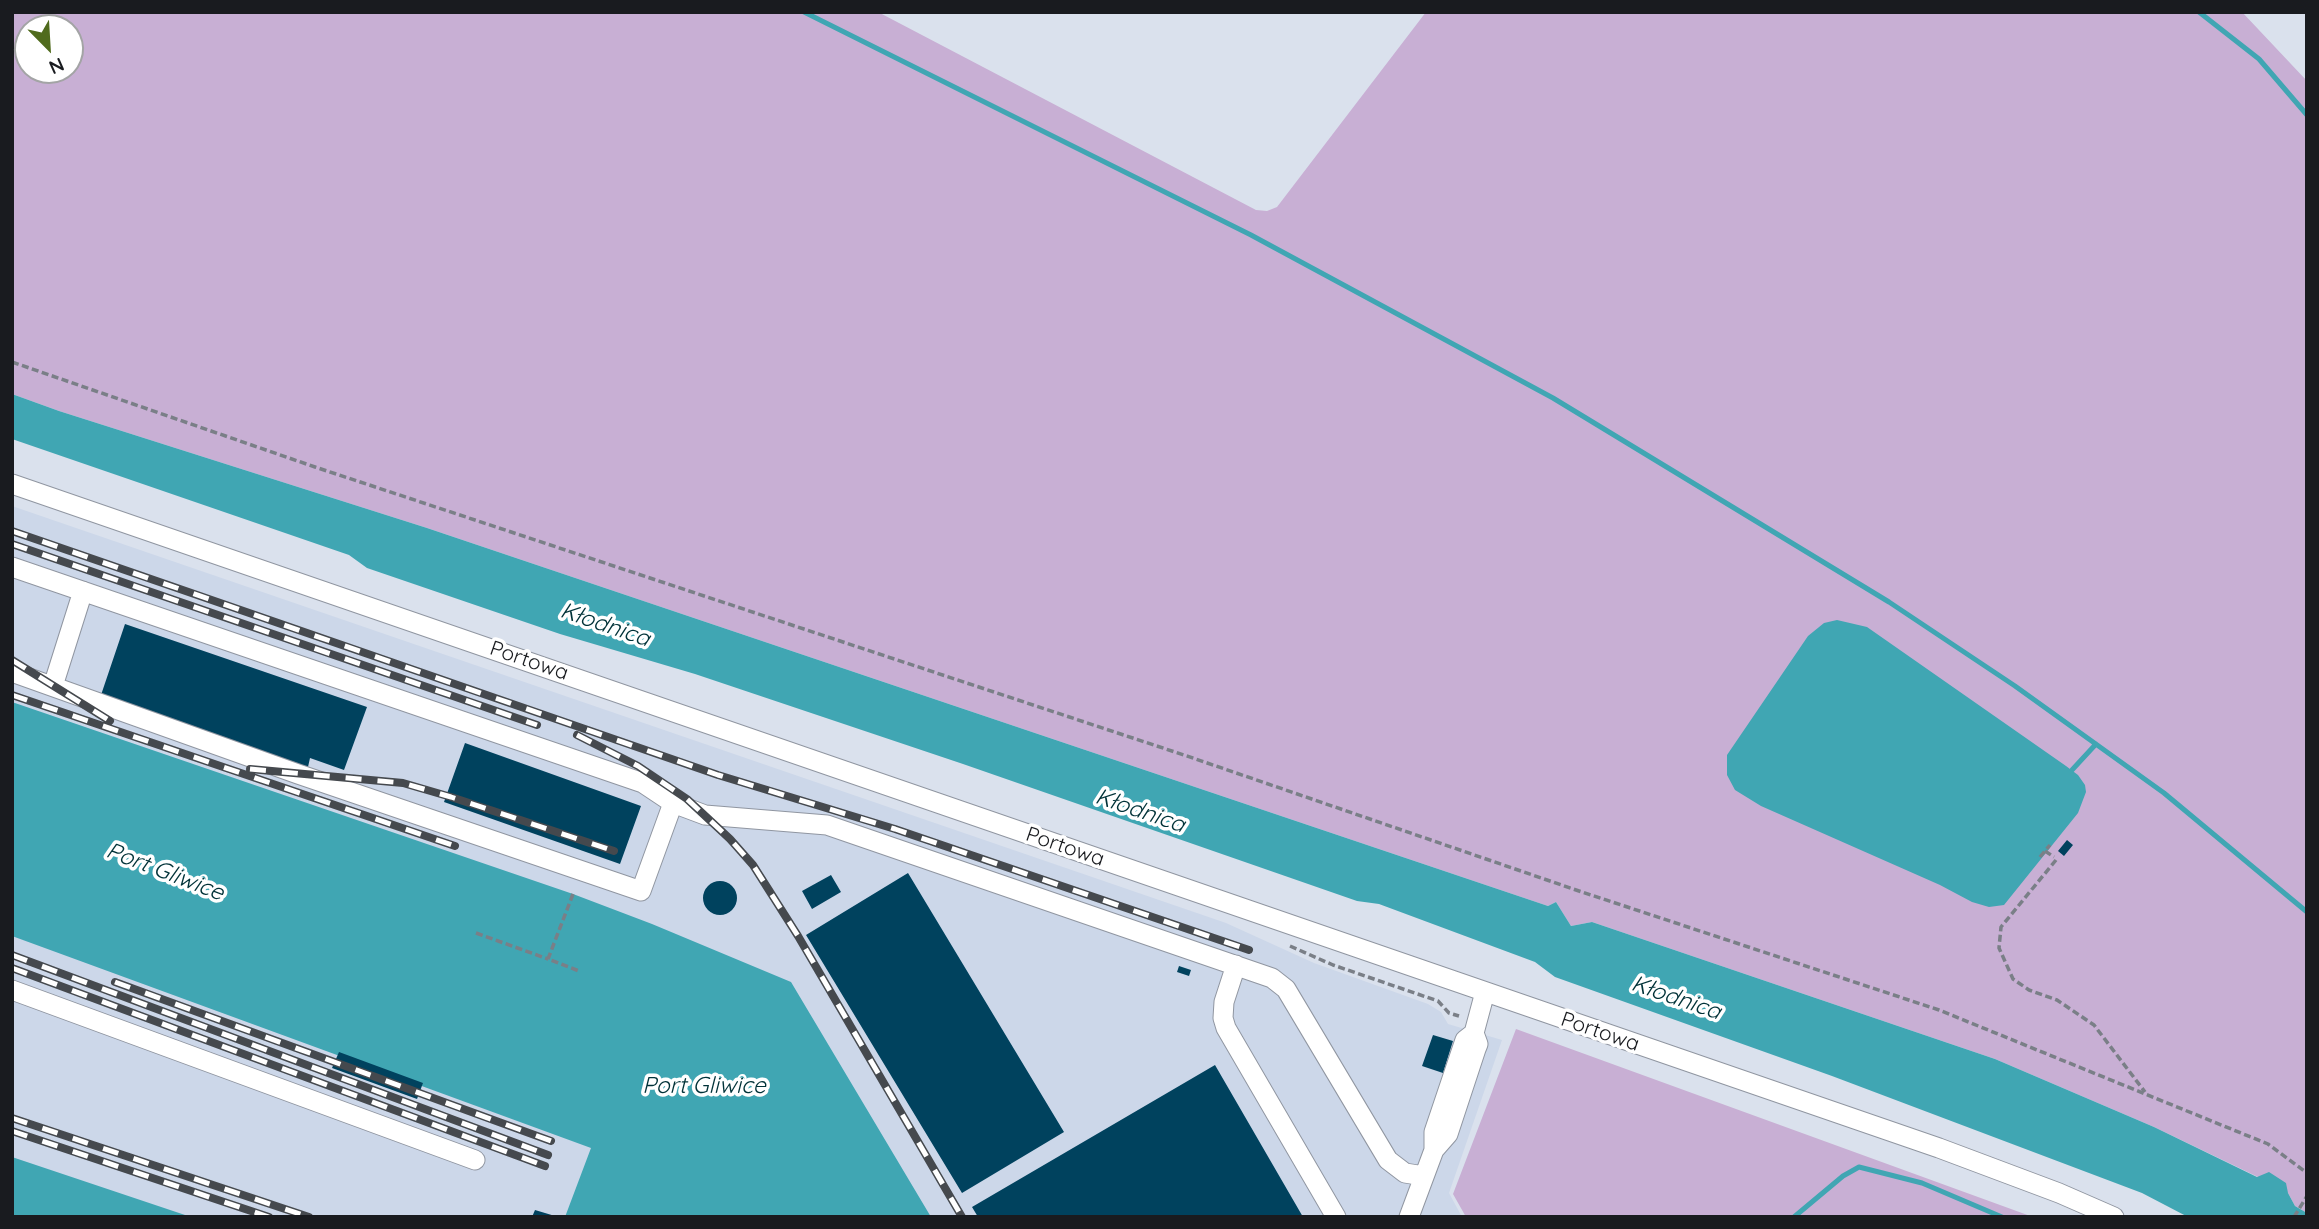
<!DOCTYPE html>
<html>
<head>
<meta charset="utf-8">
<style>
  body { margin:0 }
  #map { position:relative; width:2319px; height:1229px; overflow:hidden; background:#dae1ed; font-family:Quicksand,sans-serif }
  canvas { display:block }
  .frame { position:absolute; inset:0; border:14px solid #191b1f; pointer-events:none }
  .north { position:absolute; left:14px; top:14px; width:70px; height:70px; box-sizing:border-box; background:#fff; border:2px solid #a3a4a5; border-radius:50%; rotate:156deg; font-size:19px; font-weight:700; line-height:28px; text-align:center; color:#191b1f }
  .north::after { content:''; display:block; margin:auto; width:24px; height:32px; background:#506b1d; clip-path:polygon(50% 0,100% 100%,50% 72%,0 100%) }
</style>
</head>
<body>
<div id="map">
<canvas width="2319" height="1229"></canvas>
<div class="frame"></div>
<div class="north">N</div>
</div>
<script>
const ctx = document.querySelector('canvas').getContext('2d');
ctx.lineJoin = 'round';
function paint(path, color) {
  ctx.fillStyle = color;
  ctx.fill(path, 'evenodd');
}
function shape(rows) {
  const path = new Path2D();
  for (const r of rows) {
    if (r.length === 3) {
      path.moveTo(r[0] + r[2], r[1]);
      path.arc(r[0], r[1], r[2], 0, 2 * Math.PI);
      continue;
    }
    path.moveTo(r[0], r[1]);
    for (let i = 2; i < r.length; i += 2) path.lineTo(r[i], r[i + 1]);
  }
  return path;
}
function stroke(path, color, width, dash) {
  ctx.strokeStyle = color;
  ctx.lineWidth = width;
  ctx.lineCap = dash ? 'butt' : 'round';
  ctx.setLineDash(dash || []);
  ctx.stroke(path);
}
function write(font, color, halo, rows, align = 'center') {
  ctx.font = font + ' Quicksand,sans-serif';
  ctx.lineWidth = 7;
  ctx.setLineDash([]);
  ctx.textBaseline = 'middle';
  ctx.strokeStyle = halo;
  ctx.fillStyle = color;
  for (const [text, x, y, turn = 0] of rows) {
    ctx.save();
    ctx.translate(x, y);
    ctx.rotate((+turn || 0) * Math.PI / 180);
    ctx.textAlign = isNaN(turn) ? turn : align;
    if (halo) ctx.strokeText(text, 0, 0);
    ctx.fillText(text, 0, 0);
    ctx.restore();
  }
}
const built = shape([
  [12,506,1226,923,1314,963,1428,1004,1441,1012,1448,1024,1502,1040,1449,1193,1462,1217,12,1217]
]);
const green = shape([
  [12,12,878,12,1256,210,1267,211,1277,207,1426,12,2242,12,2307,81,2307,1213,2295,1206,2288,1193,2258,1177,2154,1127,1995,1059,1592,922,1571,926,1556,902,1548,906,427,528,59,411,12,394],
  [28,28,70,28,70,70,28,70],
  [1516,1029,2033,1217,1466,1217,1453,1194]
]);
const water = shape([
  [12,394,59,411,427,528,1548,906,1556,902,1571,926,1592,922,1995,1059,2154,1127,2257,1177,2269,1172,2286,1183,2288,1193,2295,1206,2307,1213,2307,1217,2188,1217,2142,1193,1832,1076,1555,977,1535,962,1379,904,1357,901,963,764,695,674,560,634,367,568,349,555,12,439],
  [1837,620,1867,627,2066,766,2078,775,2085,785,2086,792,2078,813,2004,905,1989,907,1972,902,1940,885,1761,806,1735,790,1727,775,1727,755,1808,636,1824,623],
  [12,702,573,894,652,924,791,982,931,1217,565,1217,591,1148,12,936],
  [12,1157,191,1217,12,1217]
]);
const stream = shape([
  [804,12,1251,235,1553,398,1889,602,2015,686,2164,793,2307,912],
  [2199,12,2259,59,2307,115],
  [2072,770,2096,744],
  [1794,1217,1843,1176,1859,1167,1922,1183,2002,1217]
]);
const building = shape([
  [125,624,367,707,344,770,310,758,308,767,101,695],
  [465,743,641,806,620,864,444,802],
  [2067,840,2073,845,2064,856,2058,851],
  [908,873,1064,1132,962,1193,806,935],
  [831,875,841,892,812,909,802,891],
  [720,898,17],
  [1179,966,1191,970,1189,976,1177,972],
  [1433,1035,1453,1041,1443,1073,1422,1066],
  [339,1052,423,1083,417,1099,332,1068],
  [1215,1065,1303,1217,978,1217,972,1207],
  [535,1210,555,1216,555,1217,532,1217]
]);
const path = shape([
  [12,362,315,467,1184,755,1579,891,1939,1010,2268,1144,2307,1173],
  [2045,851,2054,857],
  [2040,857,2050,845],
  [2056,860,2001,927,1999,948,2013,979,2029,990,2057,1000,2094,1025,2145,1092],
  [573,894,548,959,579,971],
  [476,933,548,959],
  [1290,946,1333,965,1438,1001,1449,1013,1459,1016],
  [2294,1217,2307,1196]
]);
const minor = shape([
  [12,484,1939,1148,2059,1193,2114,1217],
  [12,567,643,783,673,803,641,891,298,774,12,672],
  [53,686,83,591],
  [673,803,705,815,827,825,1272,978,1286,989,1388,1160,1405,1173,1424,1176],
  [1236,965,1224,1002,1223,1018,1226,1028,1336,1217],
  [12,990,475,1160],
  [1434,1150,1448,1134,1476,1049,1478,1044,1474,1033,1485,992],
  [1409,1217,1434,1150,1434,1132,1465,1040,1474,1033]
]);
const rail = shape([
  [12,531,718,775,895,829,1249,950],
  [12,544,537,725],
  [12,660,110,721],
  [12,695,455,846],
  [577,735,638,766,687,799,730,839,753,865,798,936,962,1217],
  [250,769,403,783,451,797,614,851],
  [12,955,548,1155],
  [12,968,545,1166],
  [115,982,551,1141],
  [12,1118,309,1217],
  [12,1131,269,1217]
]);
const streetNames = [
  ["Portowa",529,661,19],
  ["Portowa",1065,847,19],
  ["Portowa",1600,1032,19]
];
const waterNames = [
  ["Kłodnica",605,625,19],
  ["Kłodnica",1140,811,19],
  ["Port Gliwice",165,872,21],
  ["Kłodnica",1676,998,19],
  ["Port Gliwice",704,1086]
];
paint(built, '#ccd7e9');
paint(green, '#c8afd4');
paint(water, '#40a6b3');
stroke(stream, '#40a6b3', 5);
paint(building, '#00425e');
stroke(minor, '#9096a1', 21);
stroke(path, '#7a7f87', 3.5, [7, 3.5]);
stroke(minor, '#fff', 19);
stroke(rail, '#45494e', 8);
stroke(rail, '#fff', 5, [16]);
write('21px', '#191b1f', '#fff', streetNames);
write('italic 23px', '#003238', '#fff', waterNames);
</script>
</body>
</html>
